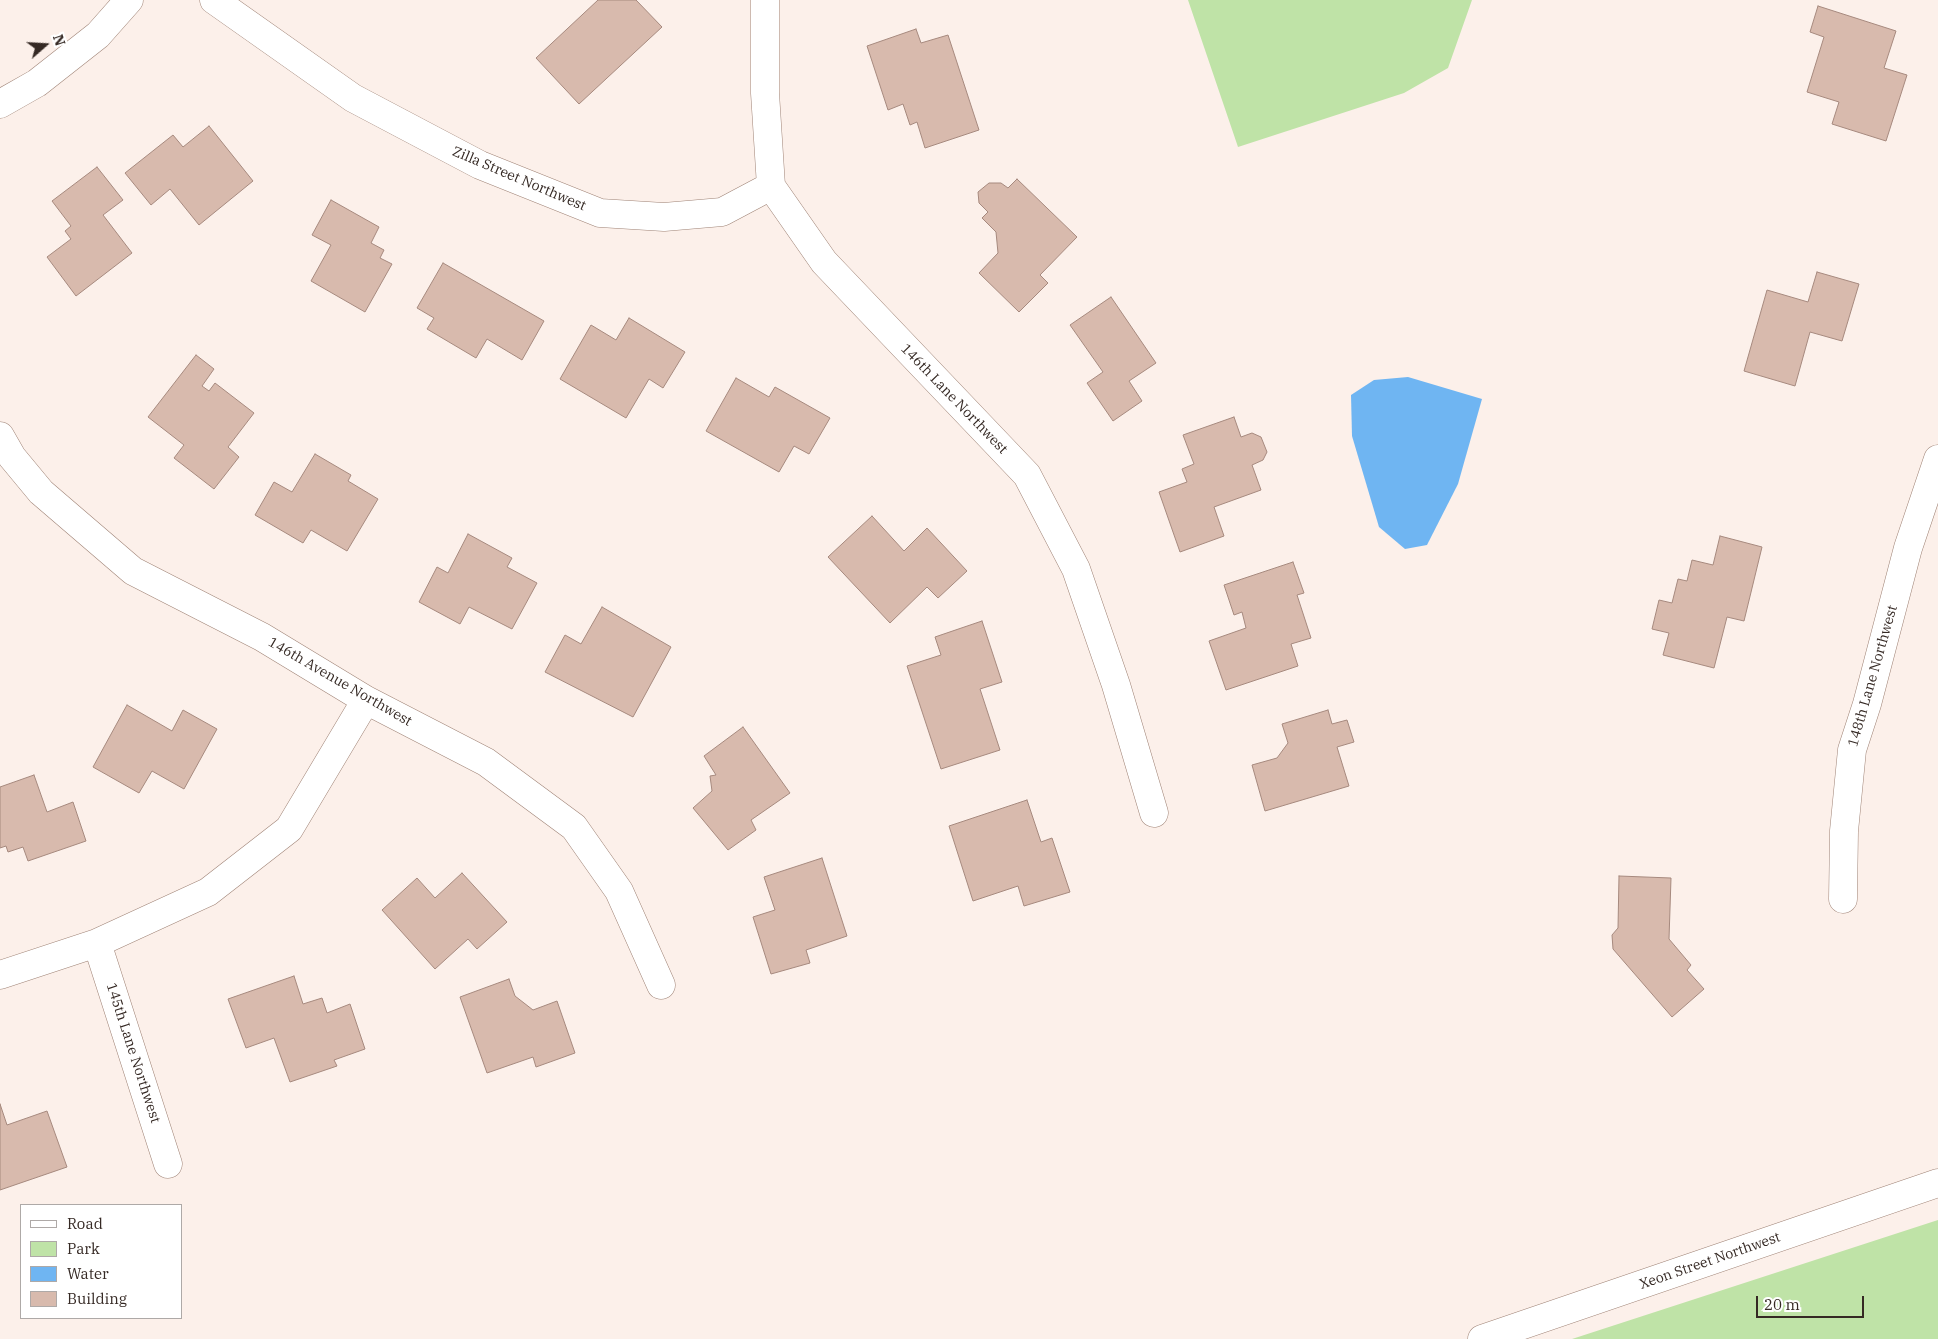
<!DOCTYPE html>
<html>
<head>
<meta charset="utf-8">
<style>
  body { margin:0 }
  #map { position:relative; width:1938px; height:1339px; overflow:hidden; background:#fcf0ea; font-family:"IBM Plex Serif",serif }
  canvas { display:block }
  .legend { position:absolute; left:20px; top:1204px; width:162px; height:115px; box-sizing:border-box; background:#fff; border:1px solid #aea9a7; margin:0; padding:6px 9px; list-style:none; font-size:15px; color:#352924 }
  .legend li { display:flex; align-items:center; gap:10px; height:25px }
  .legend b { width:25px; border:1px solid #aea9a7 }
  .north { position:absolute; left:20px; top:20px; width:50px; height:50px; -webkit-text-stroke:4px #fff; paint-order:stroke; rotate:71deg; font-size:14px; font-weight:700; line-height:20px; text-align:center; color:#352924 }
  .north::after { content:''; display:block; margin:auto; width:18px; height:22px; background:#352924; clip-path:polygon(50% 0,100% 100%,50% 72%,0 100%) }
  .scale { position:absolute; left:1756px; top:1296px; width:108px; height:22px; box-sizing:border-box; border:2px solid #352924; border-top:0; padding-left:6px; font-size:15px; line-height:18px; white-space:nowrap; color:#352924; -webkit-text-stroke:4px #fff; paint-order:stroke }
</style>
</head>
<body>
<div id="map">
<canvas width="1938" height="1339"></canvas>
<ul class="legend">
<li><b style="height:6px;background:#fff"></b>Road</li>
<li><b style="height:14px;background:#bfe3a7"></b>Park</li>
<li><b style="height:14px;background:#6fb5f2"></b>Water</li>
<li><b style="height:14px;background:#d8baad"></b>Building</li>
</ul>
<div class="north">N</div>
<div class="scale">20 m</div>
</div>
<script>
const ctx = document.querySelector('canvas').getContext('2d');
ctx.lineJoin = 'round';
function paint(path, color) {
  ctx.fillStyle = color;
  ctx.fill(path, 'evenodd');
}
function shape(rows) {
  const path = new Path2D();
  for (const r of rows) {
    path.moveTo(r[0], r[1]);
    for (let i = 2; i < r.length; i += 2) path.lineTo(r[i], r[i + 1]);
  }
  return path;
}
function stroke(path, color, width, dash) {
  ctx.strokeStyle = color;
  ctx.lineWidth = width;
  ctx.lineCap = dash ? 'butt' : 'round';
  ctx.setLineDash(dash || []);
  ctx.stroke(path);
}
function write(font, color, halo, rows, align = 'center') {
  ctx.font = font + ' "IBM Plex Serif",serif';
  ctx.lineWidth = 5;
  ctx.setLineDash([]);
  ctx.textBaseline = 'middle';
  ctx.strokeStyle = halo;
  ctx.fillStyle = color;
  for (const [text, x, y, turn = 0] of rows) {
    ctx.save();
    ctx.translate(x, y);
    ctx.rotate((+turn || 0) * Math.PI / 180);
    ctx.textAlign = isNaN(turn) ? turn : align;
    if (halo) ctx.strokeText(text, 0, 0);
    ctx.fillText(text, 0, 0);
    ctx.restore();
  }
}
const green = shape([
  [1188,0,1472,0,1448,68,1404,93,1238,147],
  [1938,1220,1938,1339,1572,1339]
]);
const water = shape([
  [1408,377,1482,399,1458,484,1427,545,1405,549,1379,527,1352,436,1351,395,1374,380]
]);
const building = shape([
  [598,0,636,0,662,27,579,104,536,58,598,0],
  [1818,6,1896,31,1884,68,1907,75,1886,141,1832,124,1839,102,1807,92,1824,37,1810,32,1818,6],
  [916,29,921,43,948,35,979,130,925,148,917,122,910,125,903,104,888,110,867,46,916,29],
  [209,126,253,181,199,225,170,189,151,205,125,173,173,135,183,147,209,126],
  [97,167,123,200,103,215,132,253,76,296,47,257,71,239,65,231,71,226,52,201,97,167],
  [1017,179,1077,237,1040,275,1048,283,1019,312,979,273,998,253,996,232,982,218,988,212,979,203,978,192,989,183,1001,183,1008,188,1017,179],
  [331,200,379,227,371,243,384,250,380,258,392,264,365,312,311,281,331,245,312,235,331,200],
  [443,263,544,321,522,360,487,339,476,358,427,329,434,318,417,308,443,263],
  [1817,272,1859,284,1842,341,1810,332,1795,386,1744,371,1767,290,1808,302,1817,272],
  [1111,297,1156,363,1129,381,1142,401,1113,421,1087,383,1103,372,1070,325,1111,297],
  [629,318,685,352,663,388,649,379,626,418,560,379,591,325,616,340,629,318],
  [196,355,214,369,202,386,209,391,215,383,254,413,228,447,239,457,214,489,174,458,184,445,148,417,196,355],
  [736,378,769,397,775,387,830,418,809,454,794,446,779,472,706,431,736,378],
  [1234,417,1241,437,1252,433,1261,437,1267,452,1263,460,1252,465,1261,490,1214,507,1224,536,1180,552,1159,492,1187,482,1182,469,1194,464,1183,435,1234,417],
  [315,454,351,475,348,481,378,499,347,551,311,530,303,543,255,515,274,482,292,492,315,454],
  [872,516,904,551,927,528,967,571,938,598,927,587,890,623,828,557,872,516],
  [468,534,512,558,507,567,537,583,512,629,469,607,460,624,419,602,437,567,448,573,468,534],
  [1720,536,1762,547,1744,621,1727,617,1714,668,1663,655,1669,633,1652,629,1659,600,1672,603,1678,579,1687,581,1692,560,1713,565,1720,536],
  [1293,562,1304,593,1297,595,1311,638,1291,644,1298,666,1226,690,1209,641,1246,628,1242,612,1234,615,1224,585,1293,562],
  [602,607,671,647,633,717,545,672,565,635,581,644,602,607],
  [982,621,1002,682,980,689,1000,750,941,769,907,666,941,655,935,637,982,621],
  [127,705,172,731,183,710,217,729,184,789,152,771,139,793,93,767,127,705],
  [1328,710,1332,724,1347,720,1354,742,1337,747,1349,786,1265,811,1252,765,1277,758,1288,743,1282,724,1328,710],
  [743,727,790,793,751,820,756,830,728,850,693,808,712,791,710,776,716,775,704,756,743,727],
  [34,775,47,812,73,802,86,841,28,861,23,847,8,852,6,846,0,848,0,787,34,775],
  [1027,800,1041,842,1052,838,1070,892,1024,906,1018,886,973,901,949,826,1027,800],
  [822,858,847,936,806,950,810,963,771,974,753,917,775,910,764,877,822,858],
  [462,873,507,922,477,949,468,939,435,969,382,910,417,878,435,898,462,873],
  [1619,876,1671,878,1669,939,1691,965,1687,970,1704,989,1672,1017,1613,949,1612,935,1618,928,1619,876],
  [294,976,303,1004,322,998,327,1013,350,1004,365,1049,334,1060,337,1066,290,1082,274,1038,246,1048,228,999,294,976],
  [509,979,515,996,533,1010,557,1001,575,1053,536,1067,533,1057,487,1073,460,997,509,979],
  [0,1104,7,1125,47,1111,67,1167,0,1190,0,1104]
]);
const street = shape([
  [214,0,353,98,480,165,600,213,664,217,722,212,771,186],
  [765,0,765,93,771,186,824,262,1027,475,1076,569,1116,685,1154,813],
  [0,104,37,83,98,35,129,0],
  [0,436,12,457,41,492,133,571,262,637,366,700,486,762,574,827,619,891,661,985],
  [1843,899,1844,831,1852,750,1867,704,1908,548,1938,459],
  [97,943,168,1164],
  [0,975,97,943,208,892,289,829,366,700],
  [1482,1339,1938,1183]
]);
const streetNames = [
  ["Zilla Street Northwest",519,179,23],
  ["146th Lane Northwest",954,399,46],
  ["148th Lane Northwest",1873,676,-74],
  ["146th Avenue Northwest",340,682,30],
  ["145th Lane Northwest",133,1053,72],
  ["Xeon Street Northwest",1710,1261,-19]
];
paint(green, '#bfe3a7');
paint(water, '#6fb5f2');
paint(building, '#d8baad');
stroke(building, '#a6897e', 1);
stroke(street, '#9f8376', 29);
stroke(street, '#fff', 28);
write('14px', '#352924', '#fff', streetNames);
</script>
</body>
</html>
